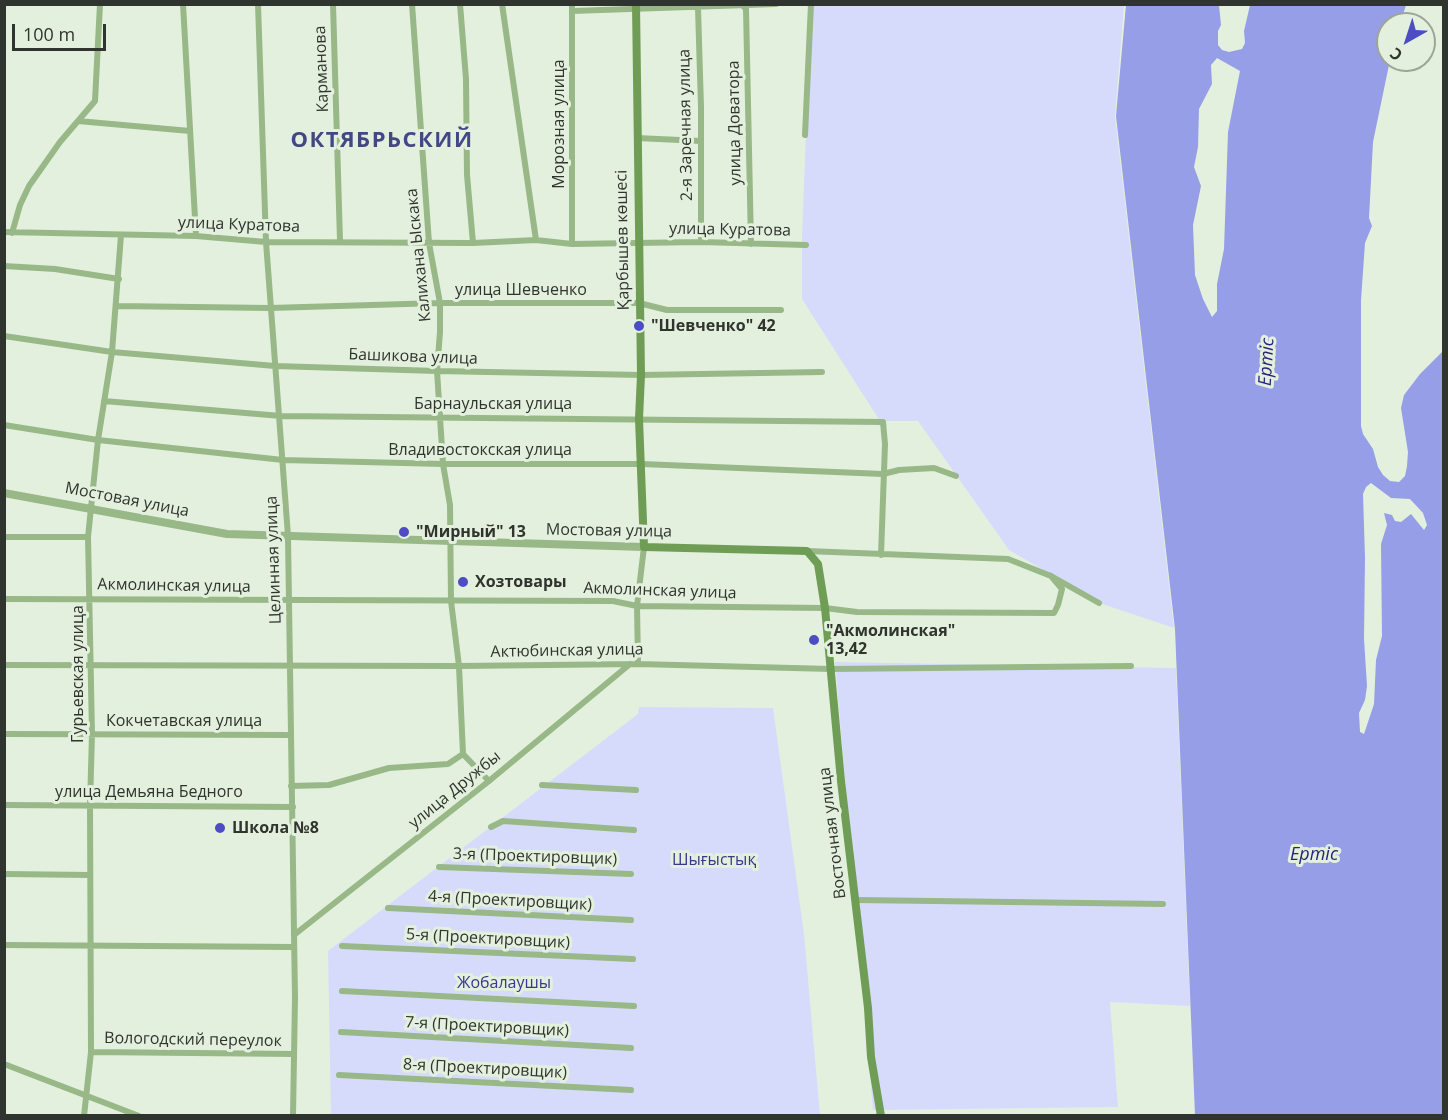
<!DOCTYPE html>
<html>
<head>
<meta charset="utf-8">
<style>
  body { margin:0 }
  #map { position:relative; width:1448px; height:1120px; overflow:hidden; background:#e4f0de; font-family:"Open Sans",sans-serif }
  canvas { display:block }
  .frame { position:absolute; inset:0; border:6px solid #30342e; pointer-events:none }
  .north { position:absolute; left:1376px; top:12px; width:60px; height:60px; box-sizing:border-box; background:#e4f0de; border:2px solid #9ca598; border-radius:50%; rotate:219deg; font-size:16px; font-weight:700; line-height:24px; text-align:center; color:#30342e }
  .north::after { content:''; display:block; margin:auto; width:21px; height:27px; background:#4e4cc3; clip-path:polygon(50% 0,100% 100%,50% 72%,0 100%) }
  .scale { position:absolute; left:12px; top:24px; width:94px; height:27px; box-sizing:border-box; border:3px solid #30342e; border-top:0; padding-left:8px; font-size:18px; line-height:21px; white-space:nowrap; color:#30342e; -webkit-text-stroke:4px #e4f0de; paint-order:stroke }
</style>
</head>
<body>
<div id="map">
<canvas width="1448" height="1120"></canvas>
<div class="frame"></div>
<div class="north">С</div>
<div class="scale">100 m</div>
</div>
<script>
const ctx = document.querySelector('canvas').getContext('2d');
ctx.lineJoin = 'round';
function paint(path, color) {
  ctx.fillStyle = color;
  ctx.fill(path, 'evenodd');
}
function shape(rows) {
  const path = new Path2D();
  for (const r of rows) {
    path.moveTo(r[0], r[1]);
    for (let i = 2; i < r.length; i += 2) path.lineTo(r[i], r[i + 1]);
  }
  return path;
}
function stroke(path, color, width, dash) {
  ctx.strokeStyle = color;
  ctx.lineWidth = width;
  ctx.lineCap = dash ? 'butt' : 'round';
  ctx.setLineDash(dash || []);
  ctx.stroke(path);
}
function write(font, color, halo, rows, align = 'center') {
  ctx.font = font + ' "Open Sans",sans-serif';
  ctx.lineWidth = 6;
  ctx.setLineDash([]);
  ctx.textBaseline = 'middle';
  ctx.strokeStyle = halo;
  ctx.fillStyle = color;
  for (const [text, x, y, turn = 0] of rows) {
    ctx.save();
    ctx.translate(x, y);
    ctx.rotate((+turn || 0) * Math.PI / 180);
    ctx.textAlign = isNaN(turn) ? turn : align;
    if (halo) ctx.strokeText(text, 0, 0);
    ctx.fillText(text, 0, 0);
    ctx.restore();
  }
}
const green = shape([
  [811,5,1124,5,1115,116,1174,628,1102,604,1009,550,918,421,880,421,802,299,802,236],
  [835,662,1176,668,1190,1006,1110,1002,1118,1107,873,1110],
  [639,707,773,708,804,934,820,1115,331,1115,328,951,638,714]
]);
const water = shape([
  [1126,5,1219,5,1221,25,1218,31,1218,45,1222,50,1229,52,1242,49,1245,43,1244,31,1250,5,1406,5,1400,24,1388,24,1388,60,1390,60,1373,142,1369,218,1372,226,1365,243,1361,300,1361,426,1363,434,1373,449,1378,467,1383,475,1390,481,1399,482,1405,476,1407,466,1408,452,1401,408,1404,395,1420,374,1443,351,1443,1115,1195,1115,1175,629,1116,116],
  [1217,58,1240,71,1228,132,1224,249,1217,284,1217,311,1212,317,1203,299,1195,275,1193,225,1201,186,1194,167,1198,147,1199,109,1212,84,1211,65],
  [1371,483,1391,498,1410,499,1423,513,1427,525,1424,530,1411,514,1401,522,1395,521,1392,515,1384,513,1387,525,1381,544,1382,636,1376,660,1374,704,1364,734,1360,732,1359,713,1365,700,1367,686,1364,639,1365,558,1363,494,1366,487]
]);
const minor = shape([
  [183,4,196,236],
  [258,4,266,242,288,536,295,998,293,1116],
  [333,4,340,241],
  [412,4,429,243,440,303,440,332,437,371,443,464,450,505,451,601,459,666,463,754,489,781],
  [460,4,466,79,467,175,473,243],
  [502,4,536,240],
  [741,4,746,9,751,244],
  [698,8,701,107,701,242],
  [572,11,776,4],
  [78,121,190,131],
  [805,135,811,4],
  [637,138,701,141],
  [4,232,196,236,266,242,473,243,536,240,572,244,701,242,806,245],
  [12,233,20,205,29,186,60,142,95,101,100,4],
  [572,244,572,4],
  [4,266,55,269,119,279],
  [116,306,270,308,440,303,639,303,667,310,781,310],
  [4,336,112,352,275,366,437,371,641,375,822,372],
  [104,401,281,416,883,422,885,444,881,555],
  [4,425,98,440,283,460,443,464,642,464,883,474,899,470,934,468,956,476],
  [4,537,88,537],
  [807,551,1008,559,1051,576,1099,603],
  [4,599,613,601,637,606,825,608,857,612,1054,613,1058,605,1062,589,1051,576],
  [638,664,637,606,644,547],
  [4,665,459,666,638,664,831,669,1131,666],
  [4,734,291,735],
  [542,785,636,790],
  [291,786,329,785,389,768,448,764,463,754],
  [4,805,293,807],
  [491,827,503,821,634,830],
  [439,867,631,874],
  [4,874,90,875],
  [856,900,1163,904],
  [388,908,631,920],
  [294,935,489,781,630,664],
  [4,945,294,947],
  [342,946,633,959],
  [342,991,634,1006],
  [341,1032,631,1048],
  [91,1052,294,1054],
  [4,1064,139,1116],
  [339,1075,631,1090],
  [84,1116,91,1052,90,805,92,734,88,537,98,440,112,352,121,235]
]);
const tertiary = shape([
  [4,493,227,534,644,547]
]);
const secondary = shape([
  [636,4,641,375,639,419,644,547,807,551,818,564,825,608,841,781,868,1008,871,1057,881,1116]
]);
const markers = [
  [639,326,6,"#4e4cc3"],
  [404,532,6,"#4e4cc3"],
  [463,582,6,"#4e4cc3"],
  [814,640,6,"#4e4cc3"],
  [220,828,6,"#4e4cc3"]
];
const streetNames = [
  ["Карманова",322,69,-92],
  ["улица Доватора",735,123,-91],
  ["Морозная улица",559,124,-90],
  ["2-я Заречная улица",686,125,-91],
  ["улица Куратова",239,225,2],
  ["улица Куратова",730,230,1],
  ["Қарбышев көшесі",623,240,-91],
  ["Калихана Ыскака",419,255,-96],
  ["улица Шевченко",521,290],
  ["Башикова улица",413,357,2],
  ["Барнаульская улица",493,404],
  ["Владивостокская улица",480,450],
  ["Мостовая улица",127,500,11],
  ["Мостовая улица",609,531,1],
  ["Целинная улица",274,560,-92],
  ["Акмолинская улица",174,586,1],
  ["Акмолинская улица",660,591,2],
  ["Актюбинская улица",567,651,-1],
  ["Гурьевская улица",78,674,-90],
  ["Кокчетавская улица",184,721],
  ["улица Дружбы",455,790,-39],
  ["улица Демьяна Бедного",149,792],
  ["Восточная улица",833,833,-97],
  ["3-я (Проектировщик)",535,857,2],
  ["4-я (Проектировщик)",510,901,3],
  ["5-я (Проектировщик)",488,939,3],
  ["7-я (Проектировщик)",487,1027,3],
  ["Вологодский переулок",193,1040,1],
  ["8-я (Проектировщик)",485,1069,3]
];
const poiNames = [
  ["\"Шевченко\" 42",651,326],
  ["\"Мирный\" 13",416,532],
  ["Хозтовары",475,582],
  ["\"Акмолинская\"",826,631],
  ["13,42",826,649],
  ["Школа №8",232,828]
];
const parkNames = [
  ["Шығыстық",714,860],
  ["Жобалаушы",504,983]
];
const waterNames = [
  ["Ертіс",1267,362,-87],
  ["Ертіс",1314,855]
];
const districtNames = [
  ["ОКТЯБРЬСКИЙ",382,141]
];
paint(green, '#d6dbfb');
paint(water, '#959ee6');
stroke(minor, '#98b888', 6);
stroke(tertiary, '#98b888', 8);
stroke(secondary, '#6f9d55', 8);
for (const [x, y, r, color] of markers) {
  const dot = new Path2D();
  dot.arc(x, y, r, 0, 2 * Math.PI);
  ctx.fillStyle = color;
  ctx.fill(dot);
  stroke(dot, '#e4f0de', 2);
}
write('16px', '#30342e', '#e4f0de', streetNames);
write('bold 16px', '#30342e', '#e4f0de', poiNames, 'left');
write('16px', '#38388c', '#e4f0de', parkNames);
write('italic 18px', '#282476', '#e4f0de', waterNames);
ctx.letterSpacing = '1.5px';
write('bold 22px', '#434885', '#e4f0de', districtNames);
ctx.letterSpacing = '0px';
</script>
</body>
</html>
